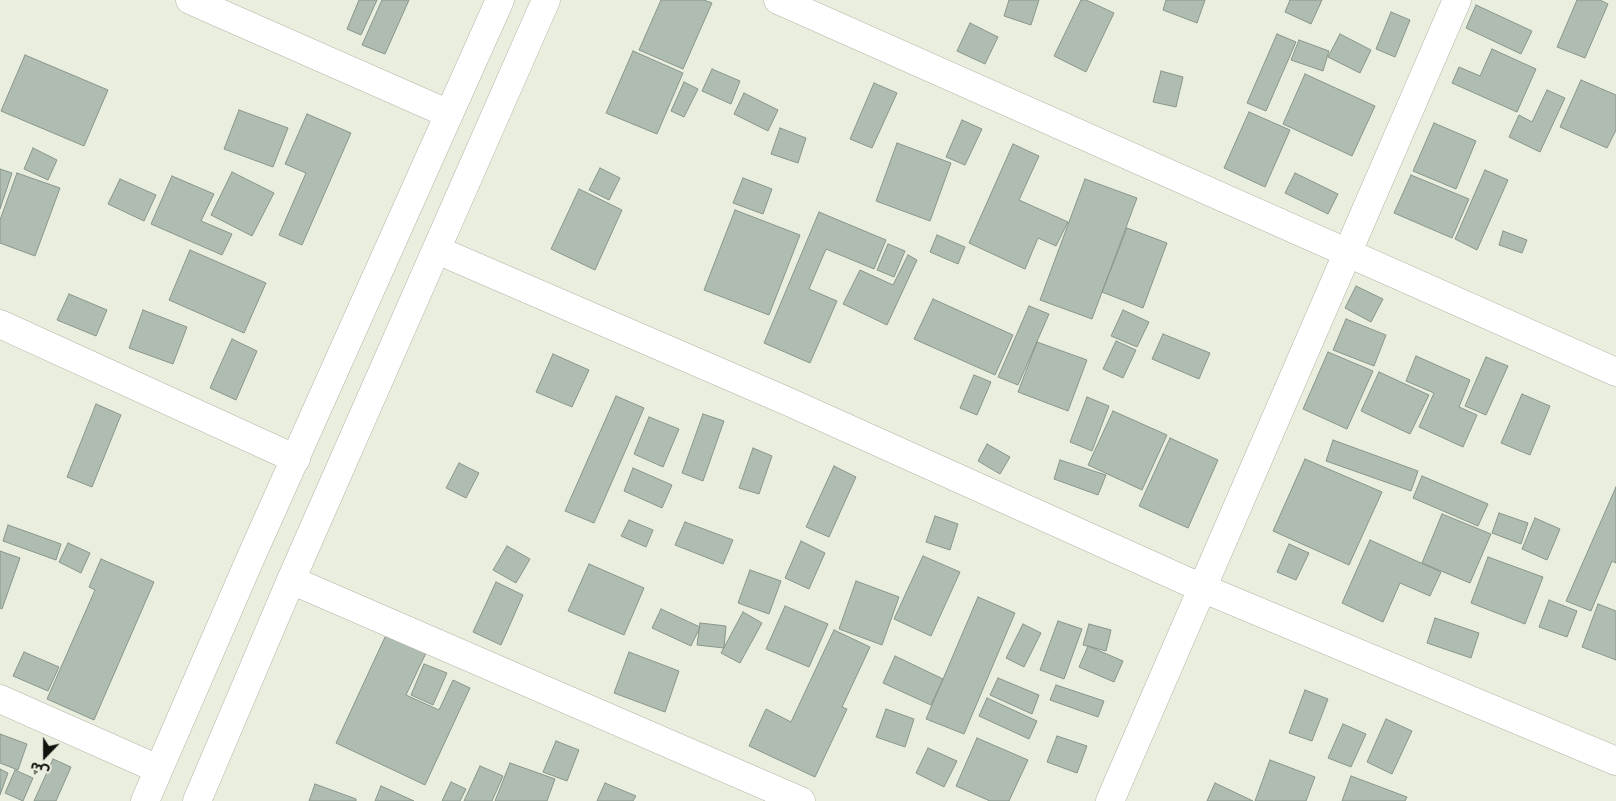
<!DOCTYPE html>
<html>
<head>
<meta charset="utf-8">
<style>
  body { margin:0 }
  #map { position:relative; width:1616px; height:801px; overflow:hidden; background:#eaeedf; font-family:Quicksand,"Noto Sans Arabic",sans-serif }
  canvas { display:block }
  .north { position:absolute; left:20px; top:731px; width:50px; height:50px; -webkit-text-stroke:4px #eaeedf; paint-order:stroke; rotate:202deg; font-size:14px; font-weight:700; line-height:20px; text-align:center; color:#11130e }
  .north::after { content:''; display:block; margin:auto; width:18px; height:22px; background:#11130e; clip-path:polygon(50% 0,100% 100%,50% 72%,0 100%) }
</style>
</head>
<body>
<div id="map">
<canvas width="1616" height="801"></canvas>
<div class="north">ش</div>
</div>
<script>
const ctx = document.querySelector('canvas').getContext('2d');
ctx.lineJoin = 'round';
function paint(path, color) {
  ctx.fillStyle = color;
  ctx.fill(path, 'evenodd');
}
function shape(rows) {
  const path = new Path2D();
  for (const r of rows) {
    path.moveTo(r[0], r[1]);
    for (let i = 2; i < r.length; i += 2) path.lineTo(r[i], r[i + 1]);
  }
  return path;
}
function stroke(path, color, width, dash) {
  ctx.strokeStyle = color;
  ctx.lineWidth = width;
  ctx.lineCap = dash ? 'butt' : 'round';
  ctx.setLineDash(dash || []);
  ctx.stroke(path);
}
const building = shape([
  [359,0,377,0,361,35,347,29,359,0],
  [382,0,409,0,385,54,362,45,382,0],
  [661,0,704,0,712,3,683,69,639,50,661,0],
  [1009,0,1039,0,1031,25,1004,16,1009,0],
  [1081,0,1086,0,1114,13,1086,72,1054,56,1081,0],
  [1166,0,1205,0,1197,23,1163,10,1166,0],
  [1290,0,1322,0,1311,24,1285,12,1290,0],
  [1577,0,1600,0,1608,4,1585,58,1557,47,1577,0],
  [1476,5,1532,31,1521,54,1466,28,1476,5],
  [1391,12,1410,20,1395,57,1376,49,1391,12],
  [970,23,998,37,985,64,957,51,970,23],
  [1277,34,1296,42,1266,111,1247,103,1277,34],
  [1340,34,1371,50,1360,73,1328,57,1340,34],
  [1299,40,1329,51,1323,71,1291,60,1299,40],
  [1492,49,1536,69,1517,112,1452,83,1459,67,1480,76,1492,49],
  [633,51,683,73,657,134,606,113,633,51],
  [25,55,108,90,84,146,1,111,25,55],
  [712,69,740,81,731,104,702,91,712,69],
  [1161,71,1183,77,1176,107,1153,102,1161,71],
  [1305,74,1375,106,1352,156,1283,124,1305,74],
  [1581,80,1616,95,1616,130,1607,148,1560,127,1581,80],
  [684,82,698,89,684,117,671,111,684,82],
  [874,83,897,93,872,148,850,139,874,83],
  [1547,90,1565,98,1540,152,1509,137,1519,115,1532,122,1547,90],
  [744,93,778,110,768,131,734,114,744,93],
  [239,110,288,128,273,167,224,149,239,110],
  [1249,112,1290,130,1265,187,1224,168,1249,112],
  [307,114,351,133,302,245,279,235,306,173,285,164,307,114],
  [962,120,982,129,965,165,946,157,962,120],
  [1434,123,1476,141,1456,189,1413,171,1434,123],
  [780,128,806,138,798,163,771,154,780,128],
  [897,143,951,163,930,221,876,201,897,143],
  [1013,144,1039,156,1019,200,1068,222,1056,246,1038,238,1025,269,969,243,1013,144],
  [33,148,57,160,48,180,24,169,33,148],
  [600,168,620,178,609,200,589,190,600,168],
  [0,169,12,173,0,209,0,169],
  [1485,170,1508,180,1477,250,1455,239,1485,170],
  [232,172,274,193,252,236,211,215,232,172],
  [17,173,60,188,35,256,0,243,0,220,17,173],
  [1295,173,1338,194,1328,214,1285,193,1295,173],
  [1411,175,1469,199,1452,238,1394,213,1411,175],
  [172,176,214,194,201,221,232,234,222,255,151,224,172,176],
  [743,178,772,189,763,214,733,203,743,178],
  [120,179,156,195,144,221,108,204,120,179],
  [1085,179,1137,198,1092,319,1040,300,1085,179],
  [579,189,622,210,595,270,551,249,579,189],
  [735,210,800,235,769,315,704,290,735,210],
  [819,212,886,240,874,269,826,249,809,289,837,301,810,363,764,343,819,212],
  [1127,228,1167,243,1143,308,1102,292,1127,228],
  [1503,231,1527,240,1522,253,1499,245,1503,231],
  [937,235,965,247,958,264,930,252,937,235],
  [888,244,905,251,894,277,877,270,888,244],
  [190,250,266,283,244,333,169,300,190,250],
  [908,255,917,260,887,325,843,304,860,270,893,285,908,255],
  [1356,286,1383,299,1371,322,1345,308,1356,286],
  [69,294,107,310,96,336,57,320,69,294],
  [933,299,1013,335,995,375,914,339,933,299],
  [1029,306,1049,314,1018,385,998,377,1029,306],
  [143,310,187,327,173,364,129,348,143,310],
  [1123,310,1149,322,1137,347,1111,336,1123,310],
  [1346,319,1386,335,1374,366,1333,350,1346,319],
  [1163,334,1210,353,1199,379,1152,359,1163,334],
  [232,339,257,351,236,400,210,388,232,339],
  [1116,341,1136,350,1123,378,1103,369,1116,341],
  [1037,342,1087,360,1068,411,1018,392,1037,342],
  [1328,352,1373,371,1347,429,1303,409,1328,352],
  [553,354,589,370,572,407,536,392,553,354],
  [1416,356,1470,380,1459,407,1477,415,1463,447,1419,427,1434,393,1406,381,1416,356],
  [1486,357,1508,366,1486,415,1465,406,1486,357],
  [1379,372,1429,395,1410,434,1361,411,1379,372],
  [974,375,991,382,977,415,960,408,974,375],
  [1522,394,1550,406,1530,455,1501,443,1522,394],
  [616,396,644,408,594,523,565,511,616,396],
  [1087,397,1109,406,1092,451,1070,442,1087,397],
  [96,404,121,415,92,487,67,477,96,404],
  [1113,411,1167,435,1142,490,1088,465,1113,411],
  [703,414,724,421,703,481,682,473,703,414],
  [649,417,679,429,663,467,634,454,649,417],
  [1170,438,1218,460,1188,528,1139,506,1170,438],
  [1333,440,1418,471,1411,491,1326,461,1333,440],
  [987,444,1010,457,1000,474,978,461,987,444],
  [753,448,772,456,759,494,739,488,753,448],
  [1305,459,1382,492,1349,565,1273,531,1305,459],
  [1060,460,1106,475,1098,495,1054,479,1060,460],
  [459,463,479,473,466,498,446,488,459,463],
  [834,466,856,477,829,537,806,527,834,466],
  [633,468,672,485,662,508,624,491,633,468],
  [1422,476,1488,504,1478,526,1413,498,1422,476],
  [1616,487,1616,563,1612,561,1591,611,1566,601,1616,487],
  [1499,513,1528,523,1521,544,1492,533,1499,513],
  [1442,514,1491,534,1470,583,1422,563,1442,514],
  [935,516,958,524,950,550,926,542,935,516],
  [1535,518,1560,529,1547,560,1522,549,1535,518],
  [629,520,653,530,646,547,621,536,629,520],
  [685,522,733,540,723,564,675,545,685,522],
  [8,525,61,544,56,560,3,541,8,525],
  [1370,540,1441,572,1430,596,1400,583,1383,622,1342,603,1370,540],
  [801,541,825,553,809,589,785,578,801,541],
  [68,543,90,553,81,573,59,562,68,543],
  [1289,544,1309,553,1296,580,1277,572,1289,544],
  [507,546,530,559,516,583,493,570,507,546],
  [0,551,20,558,2,609,0,608,0,551],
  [923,556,960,572,931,636,894,619,923,556],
  [1488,557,1543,577,1525,624,1471,603,1488,557],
  [101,559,154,582,94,720,47,699,95,590,89,587,101,559],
  [589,564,644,588,624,635,568,611,589,564],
  [750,570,781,581,769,614,738,603,750,570],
  [856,581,899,597,882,645,839,629,856,581],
  [496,582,523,595,501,645,473,632,496,582],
  [978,597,1015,613,964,734,926,719,978,597],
  [1549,600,1577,611,1567,637,1539,627,1549,600],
  [1598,604,1616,611,1616,660,1582,647,1598,604],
  [785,606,828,624,809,667,766,649,785,606],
  [661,609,700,627,691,646,652,628,661,609],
  [743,612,762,623,740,663,721,653,743,612],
  [1435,618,1479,633,1471,658,1427,643,1435,618],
  [1058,621,1082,629,1064,679,1040,670,1058,621],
  [700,623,726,626,724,648,697,645,700,623],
  [1023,624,1041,633,1024,667,1006,658,1023,624],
  [1089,624,1111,630,1106,651,1083,645,1089,624],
  [834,630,870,647,842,707,847,709,815,777,749,746,766,709,791,722,834,630],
  [386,635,426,653,406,695,439,710,453,680,470,688,425,785,336,743,386,635],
  [1088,646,1123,661,1114,682,1079,667,1088,646],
  [24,652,59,667,48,691,13,676,24,652],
  [629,652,679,671,665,712,614,693,629,652],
  [895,656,943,679,931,705,883,683,895,656],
  [424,664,447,673,433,705,411,695,424,664],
  [998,678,1039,695,1032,714,990,695,998,678],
  [1056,685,1104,701,1098,717,1050,700,1056,685],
  [1305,690,1328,699,1312,741,1289,733,1305,690],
  [987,698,1037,721,1029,739,979,716,987,698],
  [886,709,914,719,905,747,876,737,886,709],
  [1386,719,1412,731,1392,774,1367,762,1386,719],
  [1343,724,1366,734,1351,767,1328,758,1343,724],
  [0,734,27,744,18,770,0,763,0,734],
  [1057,736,1087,746,1077,773,1047,762,1057,736],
  [977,738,1028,760,1009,801,990,801,956,786,977,738],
  [556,741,579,750,567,781,543,772,556,741],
  [928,748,957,761,944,787,916,773,928,748],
  [53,759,71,767,56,801,34,801,53,759],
  [1270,760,1315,777,1306,801,1255,801,1270,760],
  [510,763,555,779,547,801,495,801,510,763],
  [480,766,503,776,492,801,464,801,480,766],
  [0,769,8,773,0,795,0,769],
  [15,770,33,778,23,801,5,793,15,770],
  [1351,776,1407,797,1405,801,1342,801,1351,776],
  [451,782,466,789,460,801,442,801,451,782],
  [605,783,636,796,633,801,597,801,605,783],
  [1215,783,1253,801,1207,801,1215,783],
  [315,784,356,799,356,801,309,801,315,784],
  [381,786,414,801,375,801,381,786]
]);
const minor = shape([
  [190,0,449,114],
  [778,0,1616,372],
  [437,250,789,402,1202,588,1616,761],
  [0,324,296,459],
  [291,580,801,801],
  [0,699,158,769],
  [1110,801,1457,0]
]);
const secondary = shape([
  [145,801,251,557,500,0],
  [197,801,291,580,546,0]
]);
paint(building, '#afbcb1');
stroke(building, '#89968b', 1);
stroke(minor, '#b0b4a5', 29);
stroke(secondary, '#b0b4a5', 29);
stroke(minor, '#fff', 28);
stroke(secondary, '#fff', 28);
</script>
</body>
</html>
